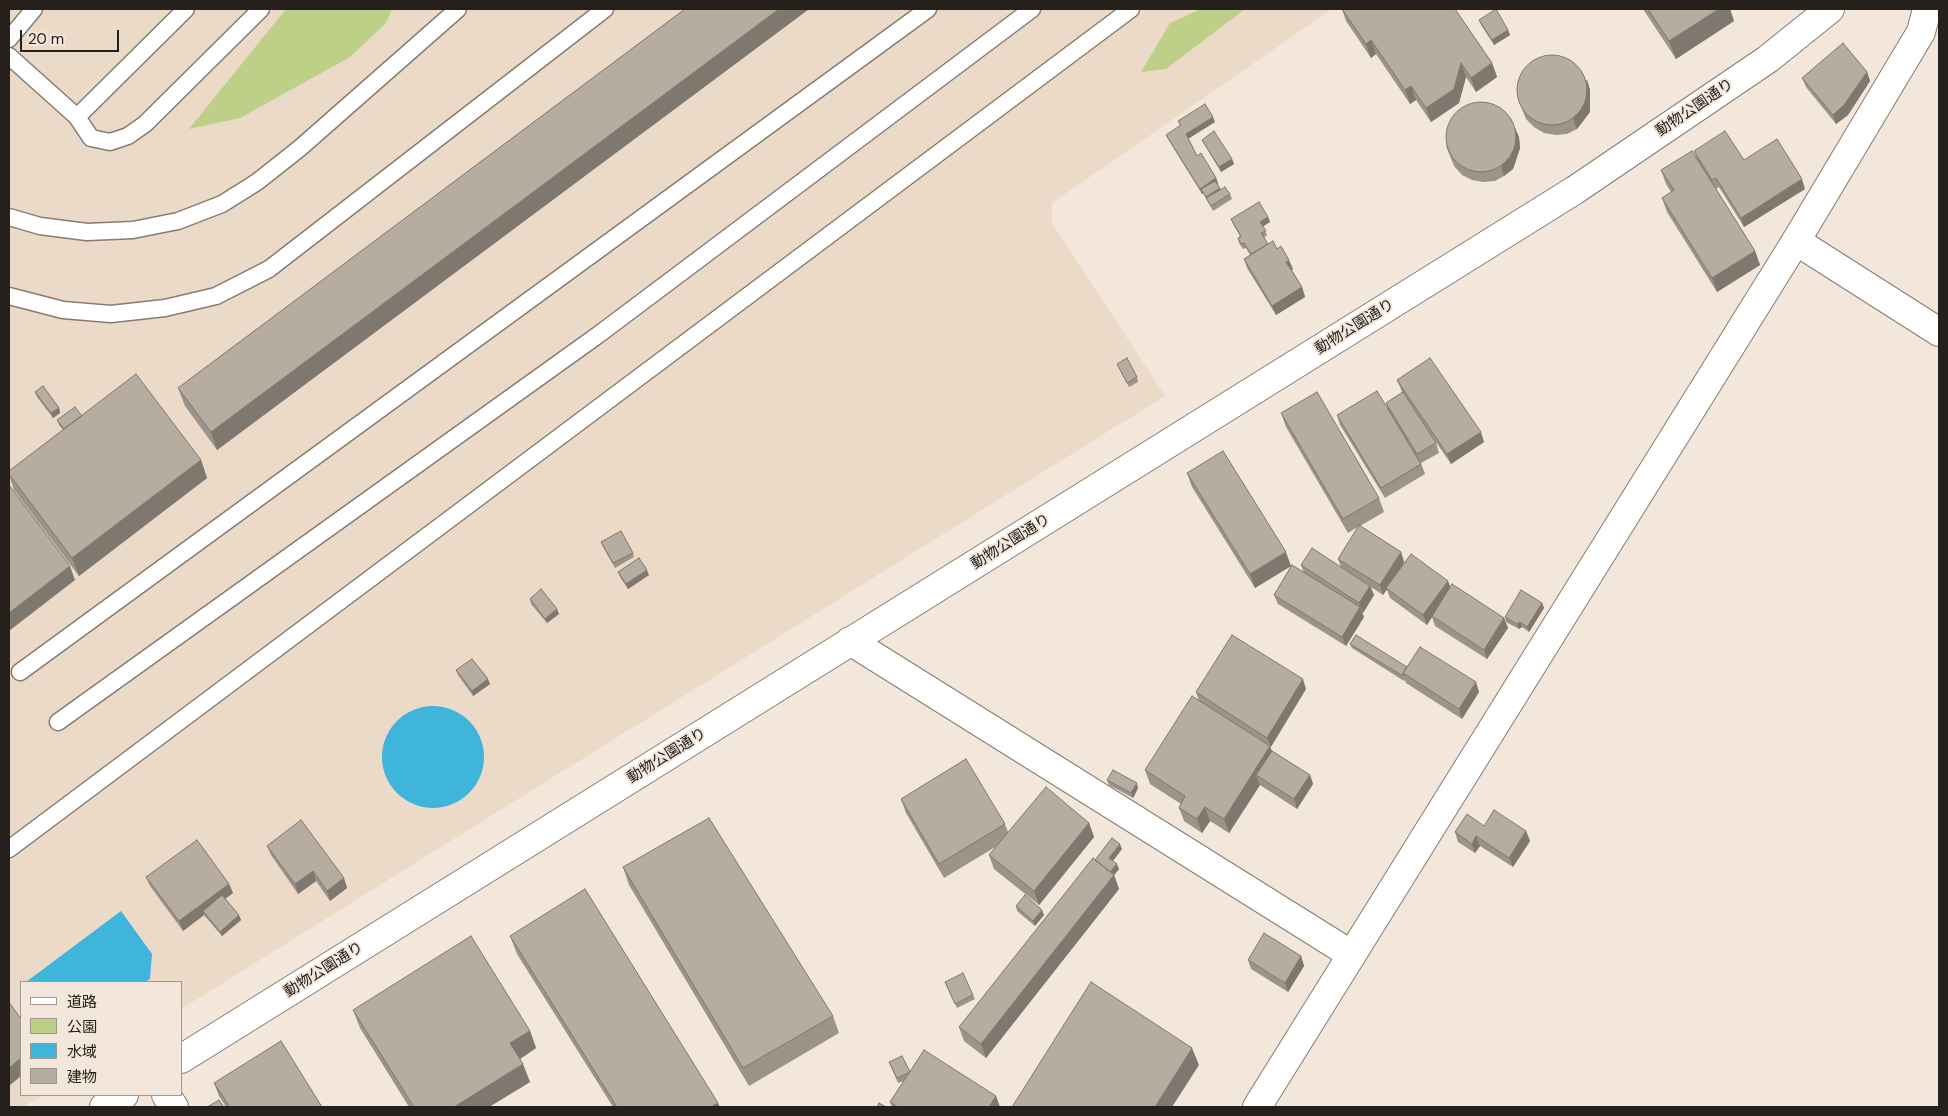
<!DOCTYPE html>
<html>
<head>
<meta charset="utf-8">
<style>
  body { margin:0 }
  #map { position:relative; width:1948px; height:1116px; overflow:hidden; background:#f2e7da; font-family:"DM Sans","Noto Sans JP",sans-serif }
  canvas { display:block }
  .frame { position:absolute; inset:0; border:10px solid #25201c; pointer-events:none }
  .legend { position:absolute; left:20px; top:981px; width:162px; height:115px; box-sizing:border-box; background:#f2e7da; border:1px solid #a0978e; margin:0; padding:6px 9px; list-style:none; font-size:15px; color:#25201c }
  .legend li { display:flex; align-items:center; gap:10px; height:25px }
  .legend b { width:25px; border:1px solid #a0978e }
  .scale { position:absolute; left:20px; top:30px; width:99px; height:22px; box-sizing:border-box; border:2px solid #25201c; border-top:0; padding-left:6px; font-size:15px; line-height:18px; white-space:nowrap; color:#25201c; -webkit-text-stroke:4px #f2e7da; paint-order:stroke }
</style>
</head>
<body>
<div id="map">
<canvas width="1948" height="1116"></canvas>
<div class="frame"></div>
<ul class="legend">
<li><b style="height:6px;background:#fff"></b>道路</li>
<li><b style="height:14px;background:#becf87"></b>公園</li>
<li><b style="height:14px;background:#3fb5db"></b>水域</li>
<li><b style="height:14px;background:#b6ac9f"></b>建物</li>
</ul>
<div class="scale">20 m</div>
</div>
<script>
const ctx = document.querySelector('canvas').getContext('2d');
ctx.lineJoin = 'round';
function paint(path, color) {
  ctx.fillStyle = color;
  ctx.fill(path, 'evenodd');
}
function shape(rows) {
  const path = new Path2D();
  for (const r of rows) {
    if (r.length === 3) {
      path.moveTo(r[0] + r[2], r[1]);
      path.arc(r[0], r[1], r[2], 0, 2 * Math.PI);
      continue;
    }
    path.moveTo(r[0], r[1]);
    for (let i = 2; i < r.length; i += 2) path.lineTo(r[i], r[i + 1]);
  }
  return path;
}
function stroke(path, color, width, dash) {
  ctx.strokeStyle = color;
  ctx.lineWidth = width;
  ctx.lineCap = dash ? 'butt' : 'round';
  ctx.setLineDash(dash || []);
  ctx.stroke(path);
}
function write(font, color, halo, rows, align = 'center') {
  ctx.font = font + ' "DM Sans","Noto Sans JP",sans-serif';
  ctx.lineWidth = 4;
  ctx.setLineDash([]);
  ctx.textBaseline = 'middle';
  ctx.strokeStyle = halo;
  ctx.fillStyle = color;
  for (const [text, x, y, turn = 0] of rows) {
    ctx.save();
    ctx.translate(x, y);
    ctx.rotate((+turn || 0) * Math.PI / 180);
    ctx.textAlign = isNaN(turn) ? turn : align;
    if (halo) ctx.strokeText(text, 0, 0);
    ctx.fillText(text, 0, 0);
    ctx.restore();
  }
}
const built = shape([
  [9,9,1332,9,1052,203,1052,223,1165,396,181,1009,181,982,21,982,21,1095,43,1095,23,1107,9,1107]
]);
const green = shape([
  [286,9,392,9,386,23,350,57,240,118,189,129],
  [1201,9,1245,9,1166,69,1141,72,1170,23]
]);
const water = shape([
  [433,757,51],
  [121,911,152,954,150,979,145,982,26,982]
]);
const service = shape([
  [9,39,34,9],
  [9,56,77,117,91,138,110,142,128,136,145,124,261,9],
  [77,117,186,9],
  [9,217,40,226,87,232,133,230,178,221,222,204,257,182,300,148,458,9],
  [9,296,63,310,111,314,165,308,216,296,269,269,605,9],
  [20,672,928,9],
  [58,722,598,335,1032,9],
  [9,849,1131,9]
]);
const minor = shape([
  [850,641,1352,955],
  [166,1095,174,1107],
  [1257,1107,1796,241,1921,32,1927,9]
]);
const tertiary = shape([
  [1796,241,1939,332],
  [181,1059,1575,190,1768,59,1830,9],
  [104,1107,124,1095]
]);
const wall = shape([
  [685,9,809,9,217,450,185,406,178,388],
  [1342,9,1455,9,1492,63,1497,77,1476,92,1466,77,1459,103,1431,122,1416,100,1410,104,1376,54,1371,58,1346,21],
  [1643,9,1730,9,1734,21,1676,59],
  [1479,20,1508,30,1510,35,1494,45,1481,25],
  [1867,72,1870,81,1848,115,1836,124,1806,87,1802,78],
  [1587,80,1590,90,1590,112,1577,129,1567,134,1556,135,1544,133,1534,127,1526,119,1518,99],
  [1178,121,1215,122,1188,138,1197,156,1216,178,1218,183,1217,184,1220,189,1230,194,1232,199,1213,211,1203,193,1202,194,1168,139,1166,135,1180,126],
  [1515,128,1519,137,1520,148,1513,169,1504,176,1495,181,1483,182,1472,180,1462,175,1454,166,1446,146],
  [1202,140,1232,159,1234,164,1221,172,1204,144],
  [1694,151,1805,189,1744,227,1719,187,1716,189,1755,251,1760,265,1717,292,1667,212,1662,198,1671,192,1666,184,1661,170,1697,158],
  [1268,217,1270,222,1263,226,1267,235,1264,238,1268,244,1277,249,1293,269,1292,270,1302,287,1305,297,1276,315,1247,268,1244,259,1250,255,1246,248,1243,249,1239,243,1238,238,1240,236,1233,224,1231,219],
  [1117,364,1137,377,1138,382,1129,387],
  [1397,380,1484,442,1451,464,1416,413,1436,443,1439,453,1421,463,1425,474,1385,498,1340,425,1337,415,1388,409,1386,403,1402,392],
  [35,392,59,408,60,413,53,418,37,397],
  [1281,413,1379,498,1384,512,1360,526,1401,552,1404,562,1450,587,1504,618,1508,628,1487,659,1435,626,1432,617,1427,625,1390,598,1387,590,1383,595,1371,587,1374,595,1363,613,1362,612,1364,617,1346,646,1278,604,1274,595,1291,566,1255,588,1192,487,1187,473,1291,566,1304,573,1301,565,1341,567,1338,559,1359,526,1348,533,1286,427],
  [82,416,201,460,207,478,79,576,14,490,9,475,9,471,63,430,59,425,57,420],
  [601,542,633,553,634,557,615,568,603,547],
  [618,572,649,575,628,589,620,577],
  [530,599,559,614,547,623,531,604],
  [1542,603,1544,608,1529,632,1522,627,1519,629,1506,622,1505,617],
  [1350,644,1407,667,1479,692,1462,719,1406,683,1405,680,1404,681,1352,648],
  [456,670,490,684,473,696,458,675],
  [1306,689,1270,747,1272,751,1310,775,1313,784,1297,809,1260,785,1229,833,1210,821,1202,833,1184,821,1179,808,1181,804,1150,784,1145,770,1199,701,1196,692],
  [1107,780,1138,788,1133,798,1109,785],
  [901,799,1005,824,1008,832,1089,823,1094,837,1039,905,994,869,989,855,997,846,944,878,906,813],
  [1484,826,1526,831,1530,841,1513,867,1480,846,1475,853,1458,842,1455,832],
  [267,846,344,878,347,888,330,901,316,881,298,894,271,855],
  [1122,849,1113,861,1119,869,1114,875,1119,889,986,1058,964,1041,959,1027,1095,860],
  [623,867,833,1016,839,1033,749,1086,629,885],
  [146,877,229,884,233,893,225,899,241,920,222,936,204,915,183,931,150,886],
  [1016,906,1044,915,1035,926,1017,911],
  [510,936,720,1107,613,1107,517,954],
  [1301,956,1304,966,1288,992,1251,969,1248,960],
  [945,982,973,995,975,999,957,1008],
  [353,1010,530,1031,536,1048,520,1059,530,1082,489,1107,409,1107,360,1028],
  [889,1062,910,1071,996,1096,1000,1107,892,1107,890,1102,904,1081,898,1083],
  [214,1083,322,1107,226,1107,219,1096]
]);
const shadedWall = shape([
  [779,9,809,9,217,450,211,432],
  [1719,9,1730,9,1734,21,1676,59,1669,41],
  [1508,30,1510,35,1494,45,1492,40],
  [1371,40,1376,54,1371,58,1366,44],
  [1461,63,1466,77,1459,103,1431,122,1426,108],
  [1492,63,1497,77,1476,92,1471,78],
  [1867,72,1870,81,1848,115,1836,124,1833,115],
  [1587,80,1590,90,1590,112,1577,129,1573,119],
  [1411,86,1416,100,1410,104,1405,90],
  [1213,117,1215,122,1188,139,1186,134],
  [1515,128,1519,137,1520,148,1513,169,1504,176,1501,166],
  [1232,159,1234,164,1221,172,1219,167],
  [1216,178,1218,183,1203,193,1201,189,1203,193,1202,194,1200,189],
  [1802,179,1805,189,1744,227,1741,218],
  [1220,188,1222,193,1208,201,1206,197],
  [1268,217,1270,222,1262,227,1260,222],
  [1755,251,1760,265,1717,292,1712,278],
  [1289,260,1293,269,1290,271,1286,262],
  [1302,287,1305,297,1276,315,1272,306],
  [59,408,60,413,53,418,51,413],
  [1481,432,1484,442,1451,464,1447,454],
  [201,460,207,478,79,576,72,558],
  [1286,552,1291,566,1255,588,1250,574],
  [1401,552,1404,562,1383,595,1380,585],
  [70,566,75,580,9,631,9,613],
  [647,570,649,575,628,589,626,584],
  [1448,581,1452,591,1432,616,1432,617,1427,625,1423,615],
  [1370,586,1374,595,1363,613,1359,603],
  [1542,603,1544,608,1529,632,1527,627],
  [1360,607,1364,617,1346,646,1342,637],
  [557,609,559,614,547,623,545,619],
  [1504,618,1508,628,1487,659,1484,650],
  [1520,622,1522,627,1519,629,1517,624],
  [488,679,490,684,473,696,472,691],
  [1303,679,1306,689,1271,747,1267,738],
  [1476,682,1479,692,1462,719,1459,709],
  [1270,746,1275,760,1256,775,1260,785,1229,833,1224,819],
  [1310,775,1313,784,1297,809,1294,799],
  [1137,783,1138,788,1133,798,1131,793],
  [1205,807,1210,821,1202,833,1197,819],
  [1089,823,1094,837,1039,905,1034,891],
  [1526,831,1530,841,1513,867,1509,858],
  [1476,836,1480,846,1475,853,1472,844],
  [1120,844,1122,849,1111,863,1109,858],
  [1117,864,1119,869,1111,879,1109,874],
  [313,871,316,881,298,894,295,884],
  [1114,875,1119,889,986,1058,981,1044],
  [344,878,347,888,330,901,327,891],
  [229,884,233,893,205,914,203,911,204,915,183,931,179,921],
  [1042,910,1044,915,1035,926,1033,921],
  [239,915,241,920,222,936,220,932],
  [1301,956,1304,966,1288,992,1285,983],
  [530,1031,536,1048,517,1061,510,1043],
  [1192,1048,1199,1065,1172,1107,1155,1107],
  [21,1058,21,1076,9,1086,9,1068],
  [523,1064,530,1082,489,1107,454,1107],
  [996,1096,1000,1107,989,1107],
  [718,1103,720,1107,711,1107]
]);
const building = shape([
  [685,9,779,9,211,432,178,388,685,9],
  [1342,9,1455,9,1492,63,1471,78,1461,63,1454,89,1426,108,1411,86,1405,90,1371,40,1366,44,1342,9],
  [1496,9,1508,30,1492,40,1479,20,1496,9],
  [1648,9,1719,9,1669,41,1648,9],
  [1843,43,1867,72,1844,105,1833,115,1802,78,1843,43],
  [1552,90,35],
  [1481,137,35],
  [1205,104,1213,117,1186,134,1197,156,1201,153,1216,178,1200,189,1166,135,1181,125,1178,121,1205,104],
  [1214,131,1232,159,1219,167,1202,140,1214,131],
  [1725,131,1744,160,1777,139,1802,179,1741,218,1716,178,1712,180,1694,151,1725,131],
  [1692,151,1755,251,1712,278,1662,198,1674,190,1661,170,1692,151],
  [1215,181,1220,188,1206,197,1201,189,1215,181],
  [1225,187,1230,194,1211,206,1206,198,1225,187],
  [1259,202,1268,217,1260,222,1266,231,1261,233,1268,244,1251,254,1244,243,1241,244,1238,238,1241,236,1231,219,1259,202],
  [1273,241,1277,249,1281,246,1289,260,1286,262,1302,287,1272,306,1244,259,1273,241],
  [1127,358,1137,377,1127,383,1117,364,1127,358],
  [1430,358,1481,432,1447,454,1397,380,1430,358],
  [136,374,201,460,72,558,9,474,9,471,136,374],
  [43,386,59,408,51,413,35,392,43,386],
  [1377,391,1421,464,1381,488,1337,415,1377,391],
  [1317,392,1379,498,1343,519,1281,413,1317,392],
  [1403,392,1436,443,1417,454,1386,403,1403,392],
  [75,407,82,416,64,429,57,420,75,407],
  [1223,451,1286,552,1250,574,1187,473,1223,451],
  [9,485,70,566,9,613,9,485],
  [1359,525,1401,552,1380,585,1338,559,1359,525],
  [621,531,633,553,613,563,601,542,621,531],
  [1312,548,1370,586,1359,603,1301,565,1312,548],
  [1411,554,1448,581,1423,615,1386,588,1411,554],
  [639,558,647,570,626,584,618,572,639,558],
  [1292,565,1360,607,1342,637,1274,595,1292,565],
  [1452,584,1504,618,1484,650,1432,616,1452,584],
  [541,589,557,609,545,619,530,599,541,589],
  [1521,590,1542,603,1527,627,1520,622,1517,624,1505,617,1521,590],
  [1232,635,1303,679,1267,738,1196,692,1232,635],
  [1356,635,1407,667,1403,673,1403,676,1350,644,1356,635],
  [1420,647,1476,682,1459,709,1403,673,1420,647],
  [472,659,488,679,472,691,456,670,472,659],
  [1192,696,1270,746,1224,819,1205,807,1197,819,1179,808,1185,796,1145,770,1192,696],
  [1272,751,1310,775,1294,799,1256,775,1272,751],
  [966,759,1005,824,939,864,901,799,966,759],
  [1113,770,1137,783,1131,793,1107,780,1113,770],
  [1046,787,1089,823,1034,891,989,855,1046,787],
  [1494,810,1526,831,1509,858,1476,836,1472,844,1455,832,1467,814,1484,826,1494,810],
  [709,818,833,1016,743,1068,623,867,709,818],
  [301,820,344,878,327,891,313,871,295,884,267,846,301,820],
  [1112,838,1120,844,1109,858,1117,864,1110,872,1095,860,1112,838],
  [197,840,229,884,179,921,146,877,197,840],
  [1093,858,1114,875,981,1044,959,1027,1093,858],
  [585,889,718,1103,711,1107,617,1107,510,936,585,889],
  [222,895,239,915,220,932,203,911,222,895],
  [1025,895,1042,910,1033,921,1016,906,1025,895],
  [1264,933,1301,956,1285,983,1248,960,1264,933],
  [471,936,530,1031,510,1043,523,1064,454,1107,414,1107,353,1010,471,936],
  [963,973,973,995,955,1004,945,982,963,973],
  [1091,982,1192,1048,1155,1107,1012,1107,1091,982],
  [9,1002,21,1019,21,1058,9,1068,9,1002],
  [281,1041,322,1107,230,1107,214,1083,281,1041],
  [924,1050,996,1096,989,1107,898,1107,890,1102,924,1050],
  [902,1056,910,1072,897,1078,889,1062,902,1056],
  [219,1100,224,1107,207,1107,219,1100],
  [879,1103,886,1107,877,1107,879,1103]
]);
const streetNames = [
  ["動物公園通り",1695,108,-34],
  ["動物公園通り",1355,327,-32],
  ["動物公園通り",1011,542,-32],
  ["動物公園通り",667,756,-32],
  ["動物公園通り",324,970,-32]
];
paint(built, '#ebdac7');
paint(green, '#becf87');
paint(water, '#3fb5db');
stroke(service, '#867c70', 19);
stroke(minor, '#867c70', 30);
stroke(tertiary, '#867c70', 30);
stroke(service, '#fff', 16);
stroke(minor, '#fff', 28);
stroke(tertiary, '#fff', 28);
paint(wall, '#9d9489');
paint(shadedWall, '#7f786f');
paint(building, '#b6ac9f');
stroke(building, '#7f786f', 1);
write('15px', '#25201c', '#f2e7da', streetNames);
</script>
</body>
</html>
